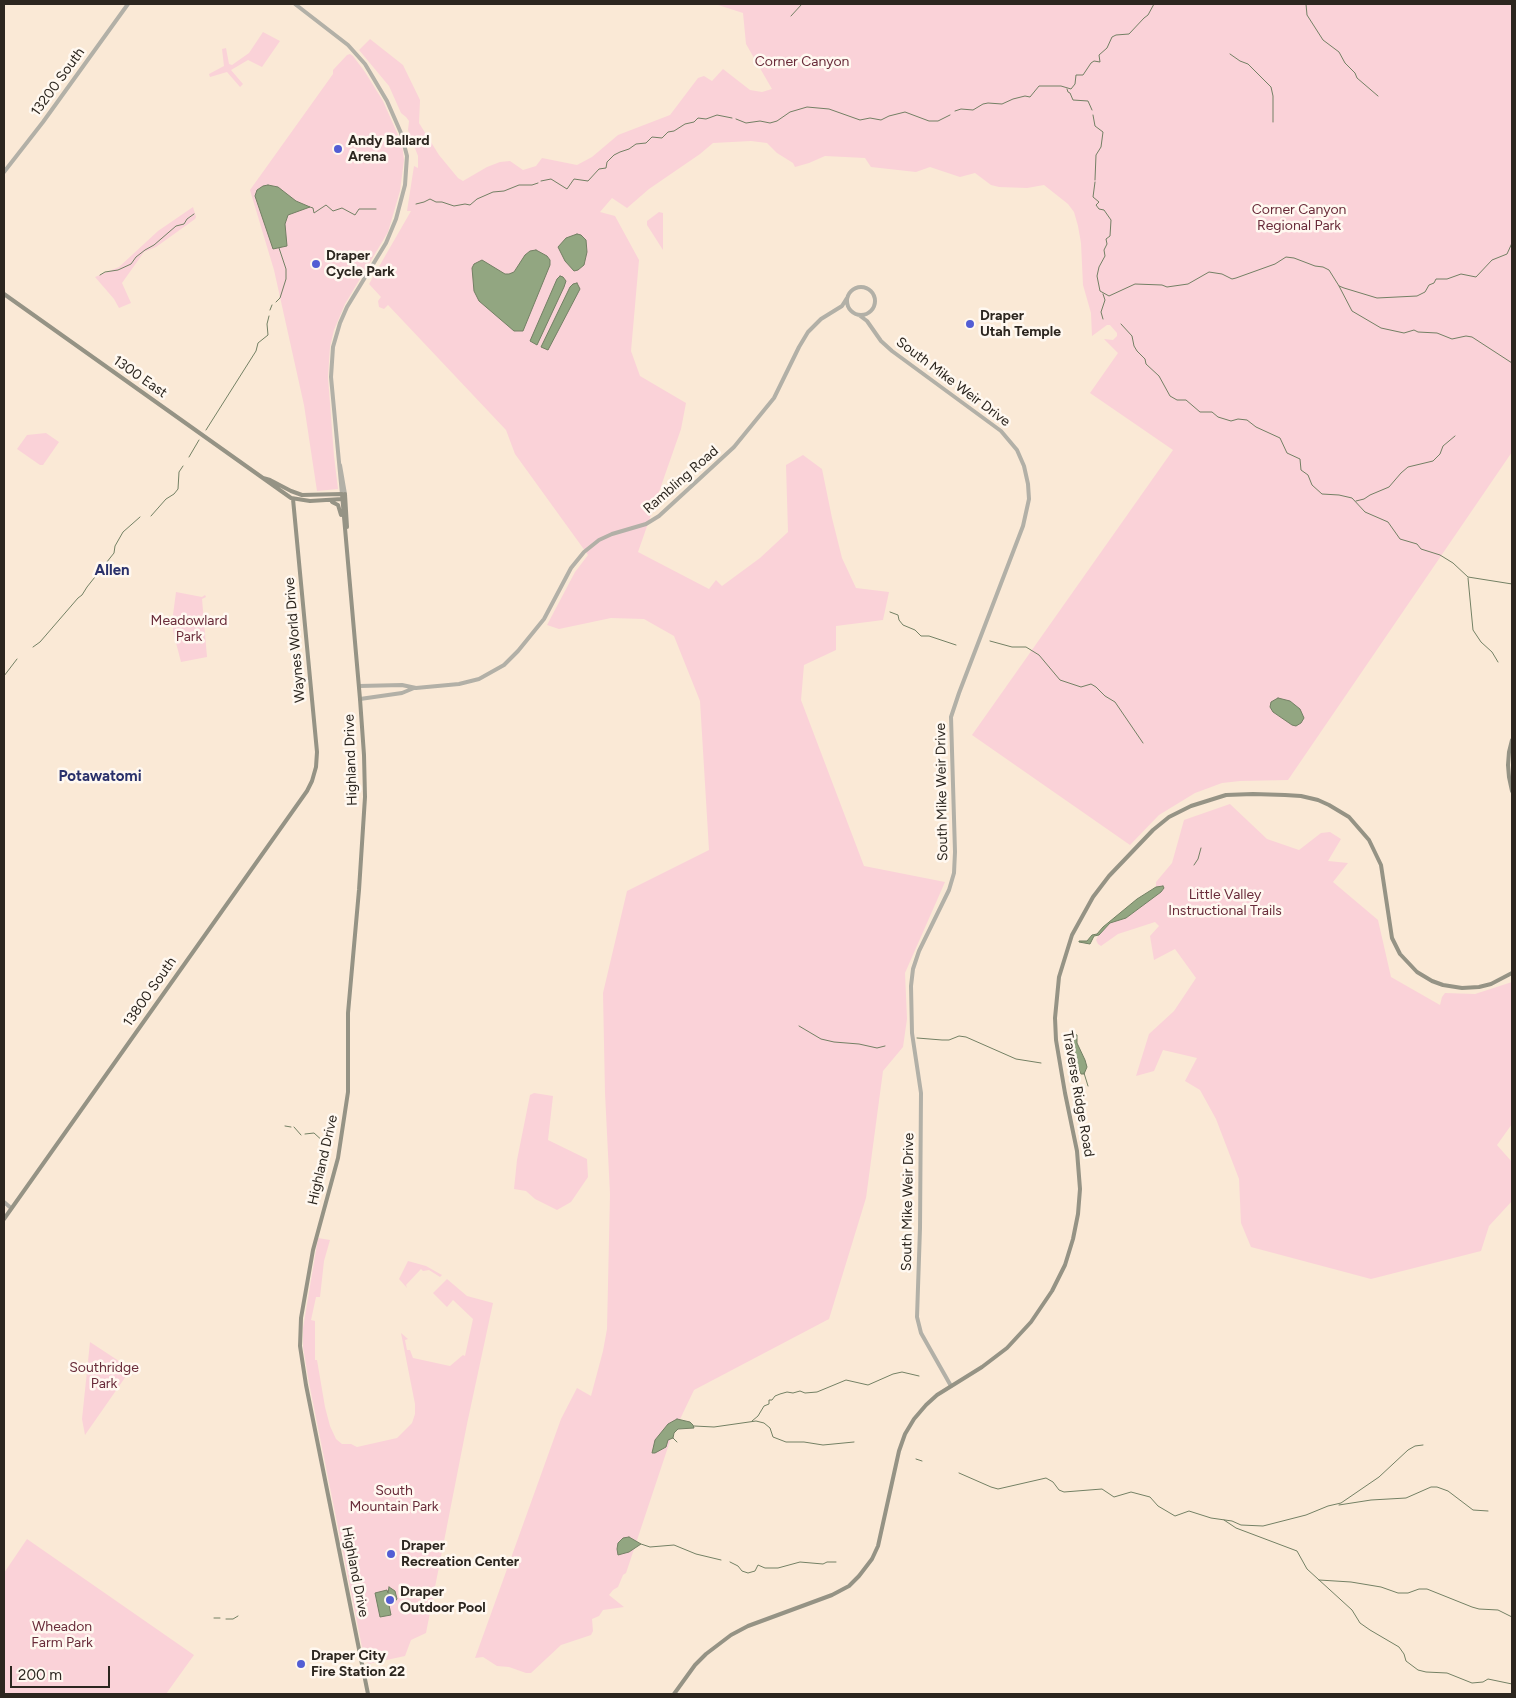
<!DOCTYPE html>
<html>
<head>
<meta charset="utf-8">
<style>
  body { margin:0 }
  #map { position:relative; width:1516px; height:1698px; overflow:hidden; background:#fae9d6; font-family:Figtree,sans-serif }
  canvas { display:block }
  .frame { position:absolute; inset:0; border:5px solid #2c261f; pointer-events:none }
  .scale { position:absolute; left:10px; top:1666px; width:100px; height:22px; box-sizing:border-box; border:2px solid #2c261f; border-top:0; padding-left:6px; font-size:15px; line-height:18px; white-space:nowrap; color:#2c261f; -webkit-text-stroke:4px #fff8f0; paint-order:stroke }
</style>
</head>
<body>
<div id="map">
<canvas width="1516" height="1698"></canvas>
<div class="frame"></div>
<div class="scale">200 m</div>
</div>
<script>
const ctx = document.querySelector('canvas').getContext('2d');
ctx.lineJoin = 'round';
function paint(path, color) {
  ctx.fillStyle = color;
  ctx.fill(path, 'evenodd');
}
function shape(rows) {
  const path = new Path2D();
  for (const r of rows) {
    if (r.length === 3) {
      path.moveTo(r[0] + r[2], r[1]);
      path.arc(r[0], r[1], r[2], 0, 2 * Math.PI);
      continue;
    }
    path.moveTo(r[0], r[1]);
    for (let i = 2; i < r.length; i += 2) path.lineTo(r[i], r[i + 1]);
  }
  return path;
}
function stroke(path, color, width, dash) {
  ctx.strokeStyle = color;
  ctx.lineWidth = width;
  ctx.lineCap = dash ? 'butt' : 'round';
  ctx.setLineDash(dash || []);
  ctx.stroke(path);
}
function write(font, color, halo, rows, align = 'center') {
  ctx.font = font + ' Figtree,sans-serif';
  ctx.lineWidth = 5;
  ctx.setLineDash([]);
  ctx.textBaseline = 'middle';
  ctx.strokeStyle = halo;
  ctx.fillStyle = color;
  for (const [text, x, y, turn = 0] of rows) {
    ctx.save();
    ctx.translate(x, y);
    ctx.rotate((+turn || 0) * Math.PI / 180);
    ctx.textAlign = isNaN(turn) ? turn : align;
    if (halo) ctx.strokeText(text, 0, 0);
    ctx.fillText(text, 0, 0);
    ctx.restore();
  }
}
const green = shape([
  [715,4,1512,4,1512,452,1288,780,1240,781,1222,783,1195,793,1159,815,1130,845,972,735,1173,450,1090,393,1118,353,1104,339,1113,340,1117,336,1117,333,1110,325,1107,325,1092,336,1091,313,1083,285,1081,243,1078,226,1074,212,1068,204,1044,185,1027,188,999,187,991,185,975,173,960,177,930,167,916,172,871,167,865,158,825,156,809,163,795,167,793,163,777,153,767,143,751,141,713,143,700,154,649,189,627,208,612,198,600,212,615,216,639,260,631,351,640,376,686,403,681,429,638,552,709,589,716,580,722,586,760,558,788,532,786,465,803,455,822,469,832,518,842,558,856,588,889,592,883,620,836,626,836,650,804,665,801,700,864,866,945,882,905,973,907,1019,903,1047,883,1071,866,1198,829,1319,694,1390,671,1438,626,1573,623,1575,618,1587,613,1590,609,1595,624,1607,603,1610,599,1616,592,1619,593,1631,591,1635,561,1645,531,1673,526,1673,509,1667,497,1666,483,1657,475,1658,561,1419,577,1388,591,1396,603,1351,607,1329,610,1194,605,1093,603,993,627,891,709,850,700,701,674,636,644,619,611,618,559,629,547,625,575,572,588,555,515,454,506,430,388,305,384,309,379,307,378,301,381,297,369,284,411,211,407,211,414,166,418,168,418,156,408,130,409,121,406,117,401,113,389,86,359,50,370,39,403,65,420,100,419,123,439,155,458,178,463,181,487,167,500,162,510,161,523,170,536,166,542,158,577,165,592,157,618,135,670,115,698,78,704,76,712,81,723,69,750,90,762,92,772,89,746,44,743,13],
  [263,32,280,41,262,67,248,60,231,70,243,84,240,87,227,72,210,77,209,74,224,66,222,49,226,48,229,64,232,65,249,53],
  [350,54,353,56,365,72,383,101,402,144,404,160,400,191,388,232,345,304,334,330,330,347,328,377,334,456,338,489,317,491,304,405,274,270,250,190,333,74,333,70,347,55],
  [193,207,196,217,195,219,156,247,144,252,122,283,131,303,119,308,114,299,95,277,119,267,158,231],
  [659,212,663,213,663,250,647,225,647,221],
  [46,433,59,442,43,465,40,465,17,449,27,435],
  [176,592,202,597,205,595,206,597,202,599,207,657,181,662,173,631,173,615],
  [1230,804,1267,839,1299,850,1321,833,1330,832,1341,839,1328,861,1348,863,1333,882,1378,920,1391,977,1440,1005,1442,997,1445,993,1475,994,1512,982,1512,1124,1497,1145,1512,1162,1512,1201,1489,1226,1481,1251,1371,1279,1251,1247,1241,1223,1239,1179,1216,1119,1200,1090,1185,1081,1197,1058,1163,1050,1154,1071,1136,1076,1149,1034,1174,1011,1196,978,1175,949,1154,960,1150,936,1159,926,1155,922,1118,934,1101,946,1098,944,1096,940,1098,936,1110,923,1126,918,1161,892,1163,886,1156,887,1156,882,1172,863,1184,820],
  [534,1093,553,1096,548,1140,587,1159,588,1177,571,1202,557,1210,535,1199,526,1191,514,1189,517,1160,530,1095],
  [318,1238,330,1240,324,1261,320,1297,316,1297,311,1320,315,1321,315,1360,317,1360,325,1407,330,1426,336,1439,342,1444,351,1444,357,1447,397,1438,412,1423,415,1414,415,1404,401,1333,408,1339,405,1340,407,1350,410,1350,413,1358,450,1366,463,1355,465,1356,473,1319,453,1300,447,1307,433,1293,447,1279,467,1296,493,1303,467,1424,426,1633,411,1640,405,1656,368,1664,365,1651,363,1652,362,1647,309,1383,303,1347,303,1328],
  [408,1261,426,1266,442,1275,440,1277,429,1270,423,1271,421,1269,406,1285,407,1288,399,1279],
  [90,1342,131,1369,85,1435,82,1419],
  [27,1539,194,1655,166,1694,4,1694,4,1573]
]);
const water = shape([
  [268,185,278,187,296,201,310,207,288,215,285,224,287,246,273,249,255,196,257,190,263,186,268,185],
  [577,234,581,235,586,240,587,252,584,265,578,270,574,271,565,261,558,247,566,238,577,234],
  [536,250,547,256,550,260,550,265,523,331,514,331,479,301,474,291,472,268,474,264,482,260,505,274,509,274,514,272,525,255,530,251,536,250],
  [560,276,563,277,566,281,564,287,537,345,530,341,557,279,560,276],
  [577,283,580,289,548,350,541,347,570,287,573,284,577,283],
  [1278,698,1290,701,1300,709,1304,718,1301,723,1296,726,1292,725,1273,712,1270,707,1271,702,1278,698],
  [1163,886,1164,888,1161,892,1126,918,1110,923,1099,935,1094,936,1090,944,1079,942,1079,941,1087,941,1092,935,1097,934,1103,927,1137,899,1156,887,1163,886],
  [1074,1034,1077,1035,1077,1043,1085,1060,1087,1067,1084,1074,1081,1074,1075,1060,1072,1041,1072,1036,1074,1034],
  [677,1419,690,1422,693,1425,694,1428,678,1429,674,1433,673,1438,668,1440,666,1447,655,1453,652,1453,655,1440,668,1424,677,1419],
  [629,1537,641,1544,629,1552,618,1555,617,1549,618,1543,623,1538,629,1537],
  [389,1587,395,1591,397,1599,392,1605,388,1600,391,1615,380,1617,375,1593,387,1590,388,1593,389,1587]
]);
const stream = shape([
  [1306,4,1307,15,1323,40,1339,52,1345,63,1355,73,1357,78,1378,96],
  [791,16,802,4],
  [1230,54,1240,61,1248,64,1271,87,1273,96,1273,122],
  [1067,89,1068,92,1070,93,1073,100,1088,101,1092,110],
  [955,111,961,109,973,110,983,104,988,103,1002,104,1013,99,1025,96,1030,97,1039,86,1061,86,1071,89,1075,84,1076,75,1083,75,1091,63,1094,61,1100,62,1099,55,1107,48,1112,37,1116,35,1129,34,1144,18,1148,15,1154,4],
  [1093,115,1095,126,1103,132,1101,147,1096,155,1095,180],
  [736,119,746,123,760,121,770,123,777,121,790,112,807,107,829,109,860,120,870,118,881,120,889,116,905,112,929,121,938,121,950,115],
  [541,181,551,179,567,189,574,179,588,181,599,169,606,168,607,162,614,155,620,152,629,149,636,144,646,143,652,137,662,138,668,132,674,131,685,124,694,122,698,118,706,119,717,115,732,118],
  [1095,182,1093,197,1099,202,1096,205,1099,209,1104,210,1111,220,1110,236,1106,239,1107,244,1104,250,1105,256,1099,267,1097,276,1100,291,1109,296,1135,284,1162,285,1167,287,1188,284,1209,272,1222,274,1232,279,1236,278,1275,264,1286,257,1294,258,1315,266,1323,267,1329,270,1339,286,1344,288,1377,298,1417,296,1425,292,1429,285,1434,283,1436,279,1447,279,1461,274,1476,277,1492,260,1507,254,1512,243],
  [416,204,424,202,430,199,436,202,442,202,454,206,465,204,470,205,477,199,493,192,504,191,519,185,532,185,538,183],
  [310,207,313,208,314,213,326,205,333,211,342,208,355,215,359,209,376,209],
  [100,275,105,272,118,270,131,264,136,257,145,250,154,245,176,226,184,224,187,219,194,214],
  [1339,286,1352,311,1381,328,1404,333,1414,330,1418,332,1437,333,1452,339,1466,336,1472,337,1512,363],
  [276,302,280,298,286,279,286,269,279,248],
  [270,310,272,305],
  [1103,319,1101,312,1105,300,1103,294],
  [1121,324,1132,336,1134,346,1137,351,1145,359,1146,364,1159,376,1170,396,1177,400,1186,400,1200,412,1212,412,1218,417,1231,421,1238,419,1247,420,1256,427,1280,438,1287,453,1300,459,1301,470,1308,475,1312,485,1322,494,1339,495,1352,498,1365,512,1388,522,1400,539,1417,544,1421,549,1440,555,1453,563,1468,577,1512,584],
  [206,430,256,351,258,343,268,335,267,324,269,316],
  [189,457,199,440],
  [1356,501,1364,499,1370,495,1389,487,1401,473,1408,467,1433,461,1440,454,1443,446,1455,436],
  [151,516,166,499,174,494,178,489,179,472,183,466],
  [1468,578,1473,630,1481,642,1492,652,1498,662],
  [890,612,898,615,899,620,903,625,915,630,921,636,929,636,956,645],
  [990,641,1012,647,1026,647,1039,655,1060,680,1081,687,1091,684,1096,687,1105,696,1115,702,1143,743],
  [33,647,40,642,78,598,82,595,87,587,114,553,115,546,123,532,140,517],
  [4,676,17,659],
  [1194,865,1198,859,1201,848],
  [799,1026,821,1039,834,1042,859,1044,877,1048,885,1046],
  [917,1038,942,1040,949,1040,959,1036,966,1037,1016,1059,1041,1063],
  [1084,1073,1088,1086],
  [285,1126,291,1127],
  [294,1127,301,1135],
  [305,1134,314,1133,325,1143],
  [752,1421,758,1416,764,1406,769,1404,769,1400,772,1400,775,1396,780,1394,787,1392,793,1393,800,1391,805,1393,817,1392,846,1380,868,1385,893,1374,902,1372,919,1376],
  [694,1426,714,1427,756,1421,764,1423,770,1428,773,1437,786,1442,804,1442,823,1445,854,1442],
  [673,1438,677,1442],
  [916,1459,922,1461],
  [959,1473,991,1487,998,1489,1046,1478,1053,1482,1059,1490,1064,1492,1102,1489,1114,1497,1131,1492,1150,1497,1158,1506,1175,1516,1189,1511,1211,1518,1232,1521,1241,1525,1263,1526,1306,1515,1328,1506,1341,1503,1379,1477,1408,1450,1415,1446,1423,1445],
  [1339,1505,1371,1500,1406,1498,1431,1487,1437,1487,1448,1491,1473,1510,1488,1511],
  [1224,1520,1236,1528,1297,1551,1307,1569,1352,1610,1360,1623,1370,1630,1399,1647,1404,1654,1406,1661,1418,1670,1426,1672,1447,1673,1472,1683,1483,1682,1488,1679,1512,1684],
  [641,1544,650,1547,674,1545,696,1554,721,1560],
  [730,1562,738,1566,742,1571,748,1573,755,1571,758,1565,765,1568,778,1568,800,1562,823,1564,827,1562,836,1562],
  [1319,1580,1351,1582,1381,1587,1398,1593,1408,1593,1419,1589,1427,1589,1472,1607,1479,1609,1498,1610,1512,1617],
  [214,1618,220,1618],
  [226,1619,233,1619,238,1616]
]);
const tertiary = shape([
  [295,4,348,45,365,64,387,101,401,133,407,156,405,185,396,219,386,243,347,307,340,323,333,347,331,377,342,494],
  [4,172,43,122,128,4],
  [861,301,14],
  [859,315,867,321,881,341,892,351,1001,431,1017,450,1024,466,1028,484,1029,499,1023,526,959,693,951,717,955,852,954,873,949,890,919,951,913,969,911,986,912,1033,921,1093,920,1228,917,1317,921,1333,951,1386],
  [340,465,345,494],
  [359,686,402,685,416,688,459,684,479,679,504,665,518,651,544,619,571,568,584,552,599,540,612,534,646,524,659,516,734,447,774,398,799,347,808,332,821,319,842,306,847,298],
  [360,699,402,693,414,688],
  [4,1202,11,1208]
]);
const secondary = shape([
  [4,294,291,498,310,501,342,499],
  [263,478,270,480,291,491,302,495,342,494,360,699,364,755,365,797,359,890,348,1013,348,1092,338,1158,313,1250,301,1318,300,1346,306,1385,368,1694],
  [345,494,347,527],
  [332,502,338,505,341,515],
  [1512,740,1509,752,1508,765,1509,777,1512,791],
  [4,1219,307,791,312,781,316,767,317,752,293,499],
  [674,1694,695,1665,706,1654,731,1635,748,1626,832,1595,849,1586,859,1576,872,1559,878,1546,899,1451,905,1434,914,1419,926,1405,937,1395,982,1367,1007,1348,1031,1322,1052,1291,1065,1265,1073,1239,1078,1214,1080,1189,1077,1151,1065,1093,1056,1040,1055,1018,1059,977,1072,935,1093,897,1109,876,1153,830,1169,817,1191,806,1226,795,1253,794,1285,795,1301,796,1318,800,1329,805,1349,817,1369,840,1381,865,1392,938,1400,954,1417,972,1432,981,1443,985,1462,988,1479,987,1491,984,1512,973]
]);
const markers = [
  [338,149,5,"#535dd4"],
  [316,264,5,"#535dd4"],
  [970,324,5,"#535dd4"],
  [391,1554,5,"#535dd4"],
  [390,1600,5,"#535dd4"],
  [301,1664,5,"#535dd4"]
];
const parkNames = [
  ["Corner Canyon",802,62],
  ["Corner Canyon",1299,210],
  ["Regional Park",1299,226],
  ["Meadowlard",189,621],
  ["Park",189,637],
  ["Little Valley",1225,895],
  ["Instructional Trails",1225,911],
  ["Southridge",104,1368],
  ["Park",104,1384],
  ["South",394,1491],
  ["Mountain Park",394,1507],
  ["Wheadon",62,1627],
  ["Farm Park",62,1643]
];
const streetNames = [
  ["13200 South",58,82,-54],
  ["1300 East",140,377,35],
  ["South Mike Weir Drive",953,382,37],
  ["Rambling Road",681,480,-41],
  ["Waynes World Drive",295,640,-95],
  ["Highland Drive",351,760,-92],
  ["South Mike Weir Drive",942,792,-91],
  ["13800 South",150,992,-55],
  ["Traverse Ridge Road",1078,1094,80],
  ["Highland Drive",323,1160,-77],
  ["South Mike Weir Drive",908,1202,-89],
  ["Highland Drive",355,1572,79]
];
const poiNames = [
  ["Andy Ballard",348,141],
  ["Arena",348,157],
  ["Draper",326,256],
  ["Cycle Park",326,272],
  ["Draper",980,316],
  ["Utah Temple",980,332],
  ["Draper",401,1546],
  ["Recreation Center",401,1562],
  ["Draper",400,1592],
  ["Outdoor Pool",400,1608],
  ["Draper City",311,1656],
  ["Fire Station 22",311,1672]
];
const neighbourhoodNames = [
  ["Allen",112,571],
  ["Potawatomi",100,777]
];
paint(green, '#fad2d8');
paint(water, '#92a681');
stroke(water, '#738064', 1);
stroke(stream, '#738064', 1);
stroke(tertiary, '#b2b0a7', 4);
stroke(secondary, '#959385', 4);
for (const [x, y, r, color] of markers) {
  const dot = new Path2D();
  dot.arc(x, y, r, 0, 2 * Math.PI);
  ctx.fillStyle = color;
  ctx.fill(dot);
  stroke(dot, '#fff8f0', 2);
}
write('14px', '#692c3a', '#fff8f0', parkNames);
write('14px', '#2c261f', '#fff8f0', streetNames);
write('bold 14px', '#2c261f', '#fff8f0', poiNames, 'left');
write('bold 15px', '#2a316b', '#fff8f0', neighbourhoodNames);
</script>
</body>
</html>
